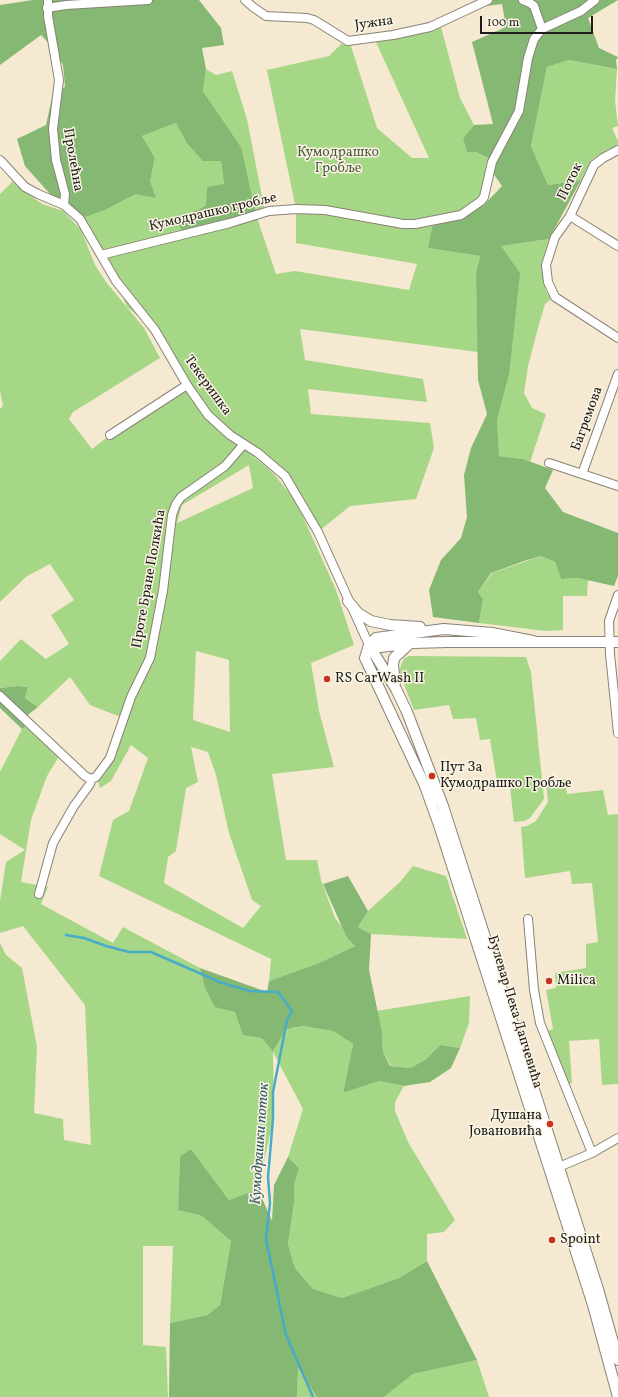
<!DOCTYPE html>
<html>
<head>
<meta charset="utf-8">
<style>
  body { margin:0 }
  #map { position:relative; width:618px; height:1397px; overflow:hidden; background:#f6e9d1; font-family:Vollkorn,serif }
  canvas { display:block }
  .scale { position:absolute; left:480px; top:16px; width:113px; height:18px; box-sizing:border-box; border:2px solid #1c1c1c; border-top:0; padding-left:5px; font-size:12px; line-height:14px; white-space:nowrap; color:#1c1c1c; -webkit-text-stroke:3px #fcf5e5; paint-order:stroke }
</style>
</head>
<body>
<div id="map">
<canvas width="618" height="1397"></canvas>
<div class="scale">100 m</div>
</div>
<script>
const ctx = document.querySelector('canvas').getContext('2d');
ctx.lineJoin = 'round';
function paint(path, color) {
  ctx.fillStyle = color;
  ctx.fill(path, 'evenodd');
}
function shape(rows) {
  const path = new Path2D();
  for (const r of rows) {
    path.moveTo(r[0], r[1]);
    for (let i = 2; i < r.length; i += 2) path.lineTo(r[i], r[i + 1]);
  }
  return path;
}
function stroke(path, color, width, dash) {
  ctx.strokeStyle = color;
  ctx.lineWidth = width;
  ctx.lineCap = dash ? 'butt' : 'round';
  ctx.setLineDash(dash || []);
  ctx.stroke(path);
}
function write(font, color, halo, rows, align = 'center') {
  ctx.font = font + ' Vollkorn,serif';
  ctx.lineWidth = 3;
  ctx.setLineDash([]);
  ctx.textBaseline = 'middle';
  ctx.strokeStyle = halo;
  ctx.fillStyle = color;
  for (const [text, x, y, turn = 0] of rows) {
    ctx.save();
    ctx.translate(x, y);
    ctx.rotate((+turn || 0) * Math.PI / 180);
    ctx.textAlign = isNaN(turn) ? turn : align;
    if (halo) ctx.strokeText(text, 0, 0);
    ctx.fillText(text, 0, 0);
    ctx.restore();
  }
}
const green = shape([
  [441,27,460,98,474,125,463,138,476,152,488,158,484,197,428,248,480,256,476,273,478,352,300,329,305,360,423,379,427,402,308,389,311,414,430,423,434,448,416,499,350,506,318,532,285,476,244,445,248,452,272,472,296,501,336,590,354,645,311,663,319,711,334,767,272,774,286,860,317,860,321,880,335,918,343,928,347,938,355,946,319,963,269,981,271,959,99,876,113,820,129,811,148,758,131,745,111,781,100,788,95,770,115,745,123,718,90,705,70,677,38,707,25,698,28,687,18,686,0,688,0,661,21,639,46,659,69,644,51,615,74,600,50,564,27,576,0,602,0,409,3,406,0,391,0,194,13,181,17,186,42,204,63,211,81,230,95,265,106,282,144,328,160,358,73,412,69,419,92,449,110,435,187,385,155,330,127,307,116,281,80,219,105,210,136,194,150,182,155,158,142,136,176,123,186,142,221,161,224,184,206,205,177,222,230,223,241,147,203,91,206,69,216,75,232,71,247,119,265,212,256,215,276,274,295,271,409,290,417,264,296,243,296,209,267,70,329,56,341,44,351,46,377,128,412,158,429,158,375,40],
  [249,465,253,488,177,523,182,505],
  [196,651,229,660,230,732,193,720],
  [191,747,208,752,216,775,229,833,252,900,261,906,243,928,164,883,168,857,176,851,186,788,198,782],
  [569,60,617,69,615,100,618,126,612,128,618,141,618,146,608,149,591,160,581,180,548,185,531,146,547,67],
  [549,239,541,265,546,291,551,299,545,304,538,328,528,366,524,393,532,408,546,414,530,462,523,459,499,456,497,420,509,375,501,246],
  [541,556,555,562,561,579,578,578,588,580,587,596,563,596,563,630,546,631,479,623,483,599,478,592,492,573],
  [410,656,526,657,531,672,544,799,530,818,524,821,514,822,510,787,498,788,490,739,480,740,476,718,453,719,449,705,414,710,399,671,404,658],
  [30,724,61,753,47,776,31,820,21,882,48,887,41,904,113,943,123,927,200,968,205,988,253,1027,293,1028,303,1026,333,1031,353,1044,343,1093,379,1081,404,1086,395,1102,395,1111,408,1142,455,1220,444,1232,427,1234,427,1261,399,1278,342,1298,313,1289,295,1268,288,1244,294,1203,294,1185,299,1168,288,1157,303,1109,273,1052,274,1116,258,1189,229,1200,191,1149,180,1156,178,1210,202,1216,231,1241,220,1305,207,1315,170,1323,173,1246,143,1246,143,1345,166,1347,168,1397,0,1397,0,943,6,955,22,968,37,1047,34,1113,63,1119,64,1140,91,1145,85,1005,23,926,0,933,0,901,6,862,25,850,0,834,0,772,22,729],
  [565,779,567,794,603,790,608,815,618,814,618,1084,602,1085,599,1039,569,1041,572,1083,566,1084,547,1031,553,1029,546,990,556,988,555,973,586,968,586,944,598,942,592,883,572,884,570,871,525,878,521,827,527,826,536,821,548,802,546,781],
  [413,866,446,876,467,939,371,934,358,927,368,911,400,882],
  [470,996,469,1023,460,1048,440,1045,425,1060,410,1068,391,1066,383,1052,382,1032,376,1011],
  [477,1360,489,1397,384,1397,413,1374],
  [298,1366,317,1397,297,1397]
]);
const forest = shape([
  [33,0,199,0,221,28,224,45,202,48,206,69,203,91,241,147,256,215,184,234,177,222,206,205,207,187,224,184,221,161,203,161,186,142,176,123,142,136,155,158,150,182,156,198,136,194,105,210,80,219,50,194,25,166,17,139,46,125,53,93,65,87,63,65,55,50,41,35,0,65,0,5],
  [480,0,618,0,588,18,599,48,618,57,616,60,617,69,569,60,547,67,531,146,548,185,581,180,549,239,501,246,520,273,509,375,497,420,499,456,523,459,553,470,545,488,563,512,618,533,618,576,614,586,578,578,561,579,555,562,541,556,524,561,491,573,478,592,483,599,479,623,433,617,429,590,441,560,461,538,467,517,464,475,471,448,487,414,478,380,476,273,480,256,428,248,434,219,461,215,484,205,502,186,493,173,488,158,476,152,467,152,463,138,474,125,493,124,472,42,506,27,502,4,485,6],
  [18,686,28,687,25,698,38,707,24,718,30,724,22,729,0,708,0,688],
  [348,876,368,911,358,927,371,934,369,970,382,1032,383,1052,390,1066,410,1068,425,1060,440,1045,460,1048,451,1068,430,1082,404,1086,379,1081,343,1093,353,1044,333,1031,303,1026,286,1029,273,1051,262,1038,243,1035,235,1012,215,1007,205,988,200,968,267,992,269,981,319,963,355,946,347,938,323,884],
  [191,1149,229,1200,258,1189,272,1221,274,1185,288,1157,299,1168,294,1185,294,1203,288,1244,295,1268,313,1289,342,1298,399,1278,427,1261,477,1360,413,1374,384,1397,317,1397,298,1367,297,1397,169,1397,170,1323,207,1315,220,1305,231,1241,202,1216,178,1210,180,1156]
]);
const stream = shape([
  [66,935,84,938,106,946,129,952,151,952,222,983,250,991,278,992,292,1011,287,1020,273,1092,273,1119,268,1177,270,1203,266,1239,286,1335,313,1397]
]);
const minor = shape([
  [48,0,48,16,59,80,53,129,56,160,65,194,64,205],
  [245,0,253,7,266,16,307,18,314,20,348,41,393,35,430,27,488,0],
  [523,0,530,3,534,6,542,29],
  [47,8,66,5,148,0],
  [618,150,603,158,594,165,570,216,555,237,546,265,548,282,555,297,618,338],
  [0,160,25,187,38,194,64,205,80,219,116,281,155,330,187,385,208,415,230,435,258,453,285,476,318,532,369,645],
  [570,216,618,246],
  [101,255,230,223,269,211,296,209,325,210,403,224,415,224,461,215,481,201,484,197,492,162,519,111,528,58,534,39,542,29,581,11,595,0],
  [110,435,187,385],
  [549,463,618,486],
  [582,474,618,374],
  [618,595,609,621,610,654,618,733],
  [0,696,85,776,91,779,96,777,110,758,131,697,150,658,163,591,172,515,176,504,181,497,225,466,244,444],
  [39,894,53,843,74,806,90,784,91,779],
  [528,919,534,990,540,1023,592,1153],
  [554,1169,592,1153,618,1138]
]);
const tertiary = shape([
  [348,601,358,613,371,621,390,625,420,627],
  [533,641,492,633,444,629,376,638,369,645,365,658,425,786,439,825,593,1305,618,1397],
  [369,645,396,689,407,712,443,806,598,1289,618,1360],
  [369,645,380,647,413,643,447,642,618,642],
  [395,683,393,666,394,658,409,644]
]);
const markers = [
  [327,679,4,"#c8321e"],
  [432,776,4,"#c8321e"],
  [549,981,4,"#c8321e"],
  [550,1124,4,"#c8321e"],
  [552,1240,4,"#c8321e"]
];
const streetNames = [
  ["Јужна",374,24,-8],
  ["Пролећна",72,160,80],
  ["Поток",571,182,-64],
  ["Кумодрашко гробље",213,213,-13],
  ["Текеришка",207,386,54],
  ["Багремова",588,419,-70],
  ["Проте Бране Полкића",150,579,-80],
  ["Булевар Пека Дапчевића",514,1012,73]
];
const parkNames = [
  ["Кумодрашко",338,153],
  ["Гробље",338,169]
];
const poiNames = [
  ["RS CarWash II",335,679],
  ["Пут За",440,768],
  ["Кумодрашко Гробље",440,784],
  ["Milica",557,981],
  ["Душана",542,1116,"right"],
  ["Јовановића",542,1132,"right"],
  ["Spoint",560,1240]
];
const waterNames = [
  ["Кумодрашки поток",261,1144,-86]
];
paint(green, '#a6d786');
paint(forest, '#84b873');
stroke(stream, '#48abc8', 2.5);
stroke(minor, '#898276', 10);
stroke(tertiary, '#898276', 12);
stroke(minor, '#fff', 8);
stroke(tertiary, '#fff', 10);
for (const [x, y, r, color] of markers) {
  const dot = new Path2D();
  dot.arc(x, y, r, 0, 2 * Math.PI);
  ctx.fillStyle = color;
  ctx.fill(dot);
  stroke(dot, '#fcf5e5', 1.5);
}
write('14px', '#1c1c1c', '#fcf5e5', streetNames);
write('14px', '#4c5d41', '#fcf5e5', parkNames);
write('14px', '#1c1c1c', '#fcf5e5', poiNames, 'left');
write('italic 15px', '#305c69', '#fcf5e5', waterNames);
</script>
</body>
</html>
